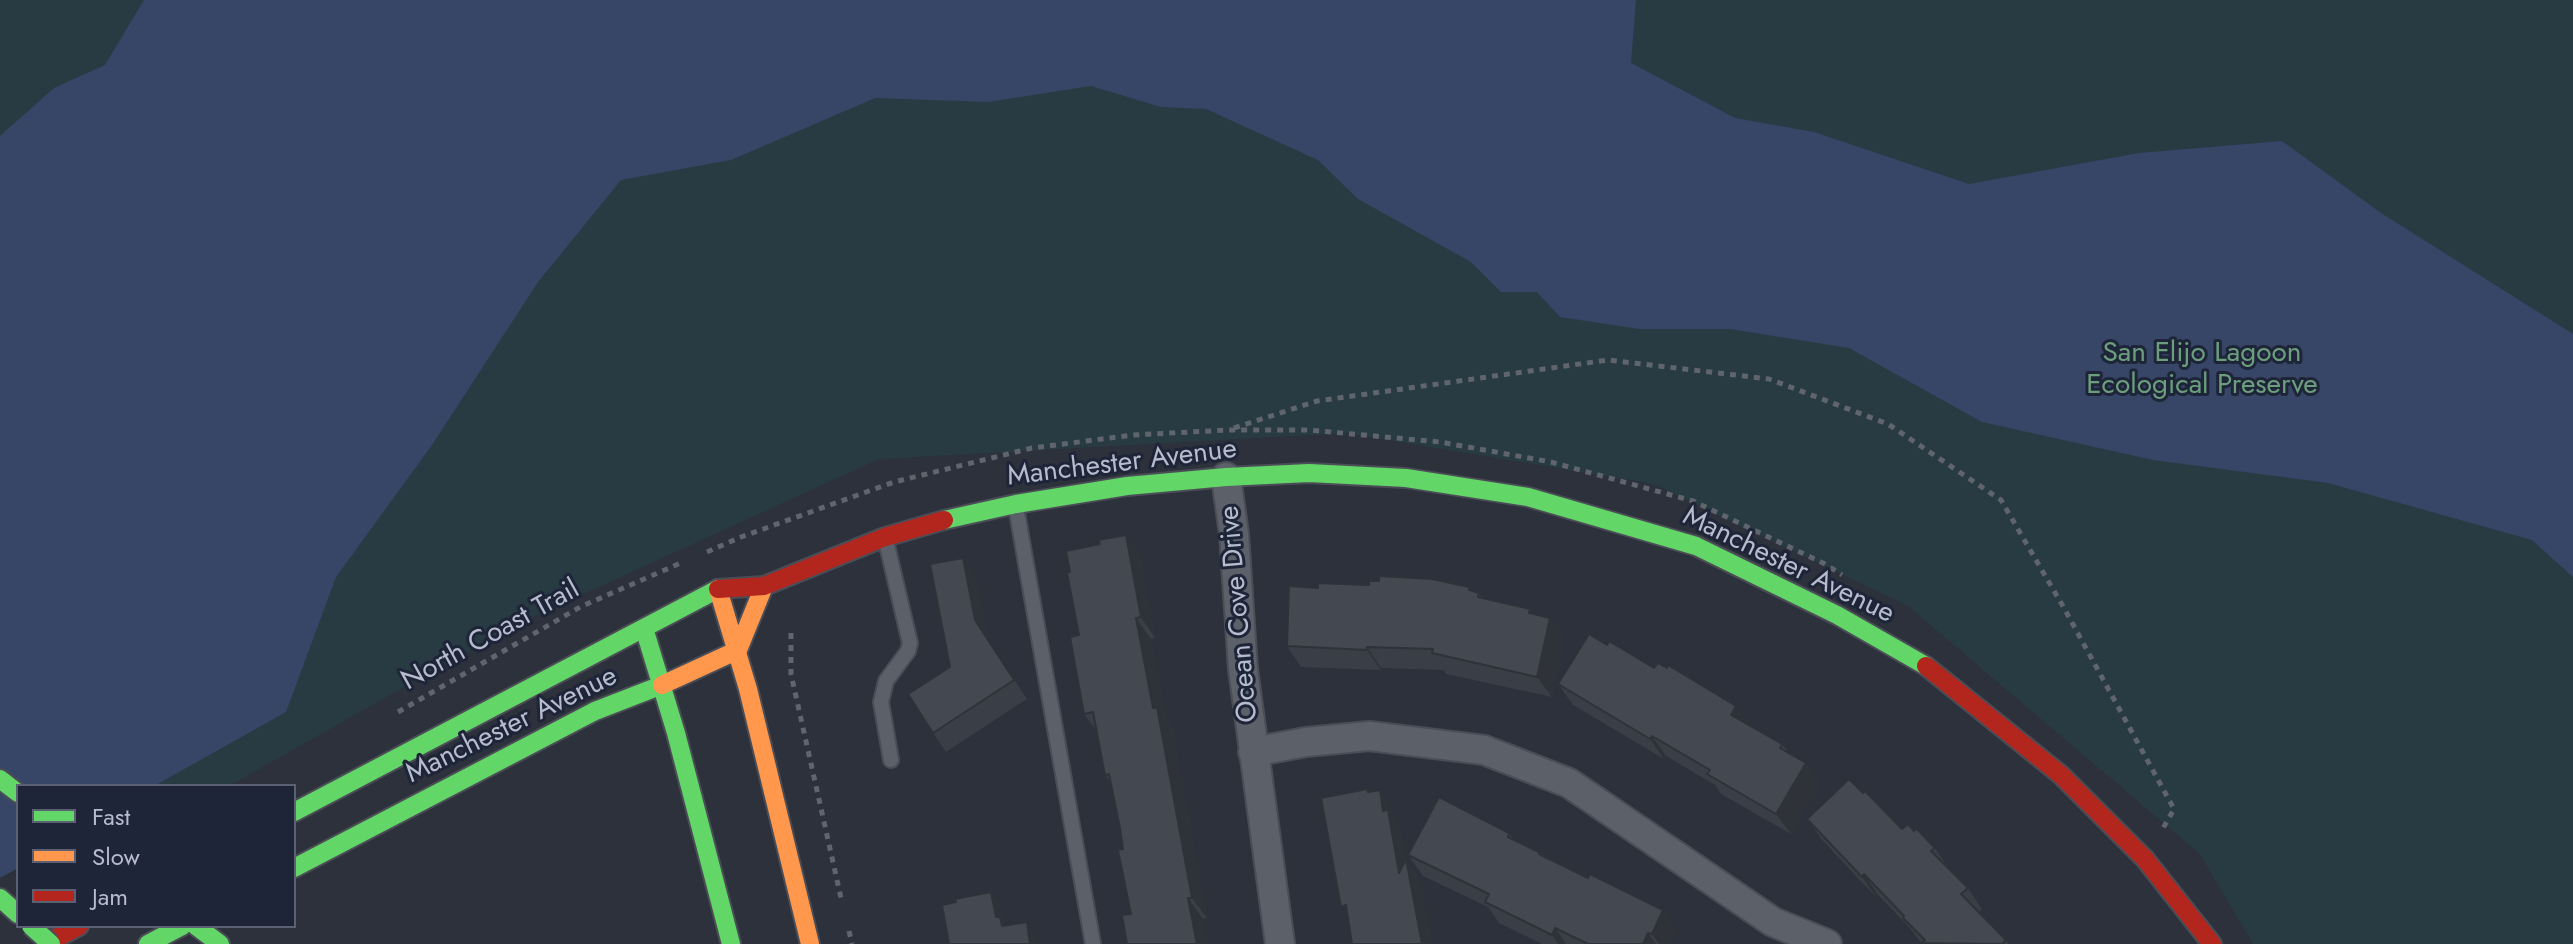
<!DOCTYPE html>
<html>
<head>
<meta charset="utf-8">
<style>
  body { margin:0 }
  #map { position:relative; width:2573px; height:944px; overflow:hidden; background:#2c313c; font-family:Jost,sans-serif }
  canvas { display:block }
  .legend { position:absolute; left:16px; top:784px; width:280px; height:144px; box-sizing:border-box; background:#1e2538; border:2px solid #5b6173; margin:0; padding:10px 14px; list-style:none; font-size:24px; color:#b6bccc }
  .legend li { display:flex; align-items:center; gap:16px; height:40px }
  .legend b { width:40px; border:2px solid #5b6173 }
</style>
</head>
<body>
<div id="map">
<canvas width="2573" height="944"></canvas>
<ul class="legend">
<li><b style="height:10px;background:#63d668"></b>Fast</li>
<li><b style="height:10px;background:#ff974d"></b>Slow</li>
<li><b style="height:10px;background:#b3261e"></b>Jam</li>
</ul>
</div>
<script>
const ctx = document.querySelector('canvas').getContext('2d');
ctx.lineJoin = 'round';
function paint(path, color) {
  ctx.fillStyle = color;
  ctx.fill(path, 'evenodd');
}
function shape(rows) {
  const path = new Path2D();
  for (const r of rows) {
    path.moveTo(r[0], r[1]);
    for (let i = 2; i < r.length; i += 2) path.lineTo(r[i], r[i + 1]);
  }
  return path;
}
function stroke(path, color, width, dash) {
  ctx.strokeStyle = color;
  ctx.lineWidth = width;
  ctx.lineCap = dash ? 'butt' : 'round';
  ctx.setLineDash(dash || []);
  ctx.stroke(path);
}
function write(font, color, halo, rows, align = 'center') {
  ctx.font = font + ' Jost,sans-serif';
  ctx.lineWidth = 6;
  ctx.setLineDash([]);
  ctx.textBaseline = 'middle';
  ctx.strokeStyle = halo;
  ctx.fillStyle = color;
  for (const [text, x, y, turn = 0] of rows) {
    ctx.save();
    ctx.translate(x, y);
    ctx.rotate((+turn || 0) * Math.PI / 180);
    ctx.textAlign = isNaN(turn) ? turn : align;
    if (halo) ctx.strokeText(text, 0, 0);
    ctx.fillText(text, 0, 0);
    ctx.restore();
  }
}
const green = shape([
  [0,0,2573,0,2573,944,2253,944,2200,854,1908,606,1654,484,1346,433,879,459,507,629,229,786,126,786,0,643]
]);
const water = shape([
  [144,0,1636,0,1631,63,1735,118,1814,132,1969,184,2139,153,2282,141,2381,213,2573,334,2573,577,2532,540,2328,483,2153,460,1982,422,1849,348,1730,329,1639,329,1560,317,1537,292,1501,292,1471,262,1358,199,1318,160,1206,109,1161,107,1091,86,988,102,875,98,731,160,621,180,538,282,432,445,336,577,286,712,154,786,18,786,18,868,0,878,0,136,54,88,105,65]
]);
const path = shape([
  [1234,428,1317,401,1608,360,1769,379,1888,424,2001,500,2064,608,2174,809,2162,830],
  [707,552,741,537,894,482,1032,448,1133,435,1229,430,1309,430,1440,442,1551,462,1693,501,1825,564,1842,575],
  [791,633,791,674,841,898],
  [398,712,580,607,683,562],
  [849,931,852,944]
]);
const lane = shape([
  [1016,507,1093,944],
  [886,541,910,643,908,651,886,681,881,702,891,760]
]);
const street = shape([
  [1226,477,1234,534,1243,669,1280,944],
  [1253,752,1306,742,1369,736,1484,750,1569,783,1773,922,1827,944]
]);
const fast = shape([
  [944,520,1016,504,1127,486,1226,477,1309,473,1406,478,1528,497,1696,546,1837,615,1926,666],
  [644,628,676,733,731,944],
  [0,779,18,793],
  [294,812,718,589],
  [294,868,595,711,662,685],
  [0,898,18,914],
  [196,926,220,944],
  [148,944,182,926]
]);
const slow = shape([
  [718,589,748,689,810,944],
  [662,685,738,650,764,586]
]);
const jam = shape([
  [718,589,764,586,885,537,944,520],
  [1926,666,2061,775,2145,859,2212,944],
  [45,944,79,926]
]);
const fastBridge = shape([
  [31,926,51,944]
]);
const wall = shape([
  [1126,535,1140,556,1155,638,1151,639,1166,719,1172,727,1207,918,1203,919,1131,914,1120,828,1111,783,1105,775,1097,732,1084,714,1079,635,1070,572,1100,544],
  [976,576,988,639,1027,699,946,752,933,733,950,667],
  [1469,587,1472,591,1479,593,1483,599,1550,618,1565,639,1552,697,1446,674,1444,670,1381,668,1381,670,1301,667,1287,646,1318,588],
  [1607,645,1782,744,1789,753,1806,763,1821,784,1791,834,1721,794,1715,785,1666,756,1664,759,1573,705,1558,684],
  [1863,793,1902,829,1914,831,1935,848,1949,869,1968,888,1982,909,1979,912,2009,944,1922,944,1909,927,1878,895,1876,897,1822,840,1807,819],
  [1509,833,1514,840,1539,852,1542,855,1678,930,1671,944,1542,944,1499,923,1488,907,1423,876,1408,855]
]);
const shadedWall = shape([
  [1126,535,1140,556,1155,638,1141,617],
  [963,558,976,576,988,639,1027,699,975,620],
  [1136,618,1151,639,1166,719,1172,727,1207,918,1192,898,1153,708],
  [1550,618,1565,639,1552,697,1537,677],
  [1367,647,1381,668,1381,670,1367,650],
  [1736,706,1751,726,1731,715],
  [1652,736,1666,756,1664,759,1650,739],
  [1806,763,1821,784,1791,834,1776,814],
  [1380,790,1394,810,1396,823,1402,831,1407,860,1421,879,1433,944,1422,944,1399,873,1383,811],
  [1864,874,1878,895,1876,897,1862,877],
  [991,892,1001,906,1005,924,1010,931,1012,941,996,917],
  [1188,898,1203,919,1208,944,1197,944],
  [1663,910,1678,930,1671,944,1659,944,1652,934],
  [1027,922,1037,936,1038,944,1030,944],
  [1555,928,1566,944,1558,944,1552,935],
  [1648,933,1656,944,1643,944]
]);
const building = shape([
  [1126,535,1141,617,1136,618,1153,708,1157,707,1192,898,1188,898,1197,944,1127,944,1122,915,1131,914,1118,850,1123,849,1120,828,1109,774,1105,775,1093,712,1084,714,1070,637,1079,635,1067,573,1070,572,1066,551,1100,544,1098,540,1126,535],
  [963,558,975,620,1014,680,933,733,908,694,950,667,930,564,963,558],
  [1379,576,1432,579,1469,587,1469,590,1479,593,1478,597,1530,609,1529,613,1550,618,1537,677,1432,653,1433,649,1367,647,1367,650,1287,646,1289,586,1318,588,1318,583,1369,585,1369,581,1379,581,1379,576],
  [1589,634,1607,645,1609,641,1654,668,1658,663,1667,668,1668,665,1736,706,1731,715,1782,744,1780,748,1806,763,1776,814,1707,774,1710,770,1652,736,1650,739,1558,684,1589,634],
  [1849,779,1863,793,1865,791,1902,829,1908,824,1914,831,1917,829,1935,848,1931,851,1968,888,1961,894,2006,940,2003,943,2004,944,1922,943,1925,940,1903,918,1904,916,1864,874,1862,877,1807,819,1849,779],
  [1367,789,1368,792,1380,790,1383,811,1388,810,1399,873,1406,859,1422,944,1352,944,1346,905,1341,907,1321,798,1367,789],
  [1439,797,1509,833,1508,837,1539,852,1539,854,1588,878,1590,874,1663,910,1652,934,1648,933,1643,944,1588,944,1555,928,1552,935,1485,902,1489,894,1408,855,1439,797],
  [991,892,996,917,1000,917,1002,926,1027,922,1030,944,949,944,942,905,956,902,955,899,991,892]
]);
const parkNames = [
  ["San Elijo Lagoon",2202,354],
  ["Ecological Preserve",2202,386]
];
const streetNames = [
  ["Manchester Avenue",1122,464,-7],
  ["Manchester Avenue",1788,566,26],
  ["Ocean Cove Drive",1240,614,-95],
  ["North Coast Trail",491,636,-29],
  ["Manchester Avenue",512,726,-26]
];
paint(green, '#283b43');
paint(water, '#374567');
stroke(lane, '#4a4d56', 18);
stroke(street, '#4a4d56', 32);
stroke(fast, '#4a4d56', 22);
stroke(slow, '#4a4d56', 22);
stroke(jam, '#4a4d56', 22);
stroke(path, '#5f646d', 5, [6, 6]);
stroke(lane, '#5c6069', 14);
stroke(street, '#5c6069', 28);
stroke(fast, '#63d668', 18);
stroke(slow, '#ff974d', 18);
stroke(jam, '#b3261e', 18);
stroke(fastBridge, '#494d57', 22, []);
stroke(fastBridge, '#63d668', 18);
paint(wall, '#3a3e46');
paint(shadedWall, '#303239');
paint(building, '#444851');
stroke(building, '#303239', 2);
write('28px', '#6c9e7e', '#1e2538', parkNames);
write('28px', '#b6bccc', '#1e2538', streetNames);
</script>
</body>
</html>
